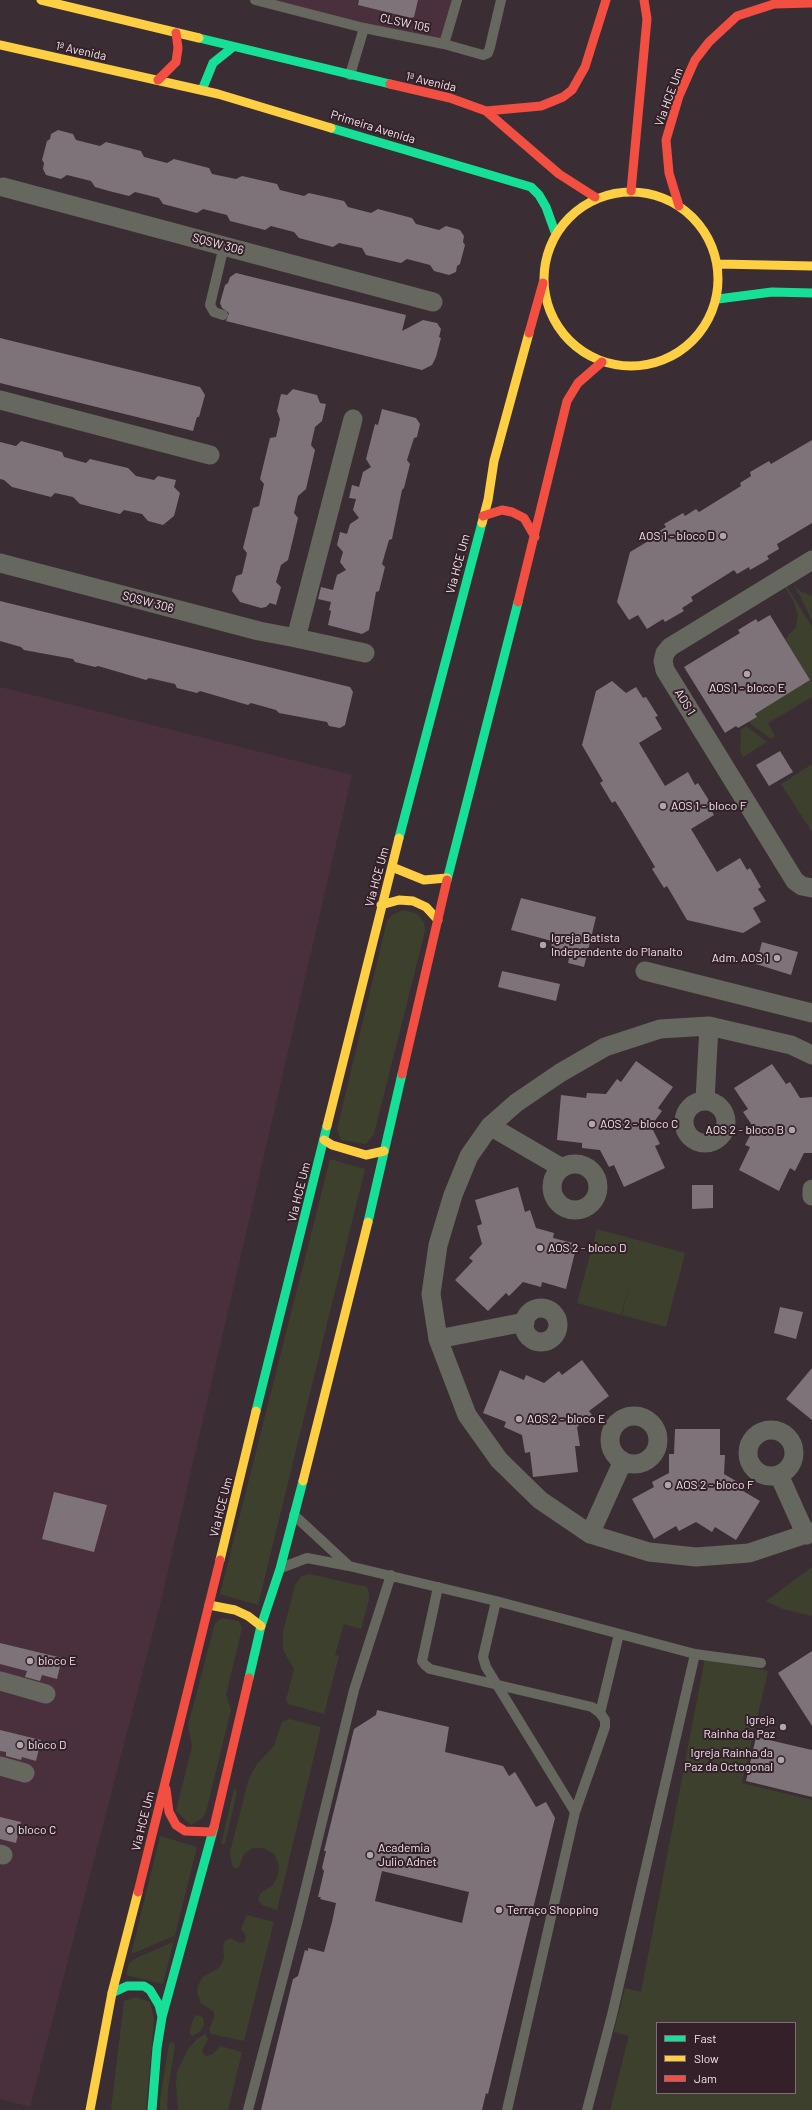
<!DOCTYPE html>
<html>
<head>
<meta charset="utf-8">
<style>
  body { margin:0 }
  #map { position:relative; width:812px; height:2110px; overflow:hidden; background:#3a2e34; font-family:Barlow,sans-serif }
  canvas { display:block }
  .legend { position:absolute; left:656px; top:2022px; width:140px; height:72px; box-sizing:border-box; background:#332029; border:1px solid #7f6e76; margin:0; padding:5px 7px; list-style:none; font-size:12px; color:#f1e3ea }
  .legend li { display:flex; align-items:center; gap:8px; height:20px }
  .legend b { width:20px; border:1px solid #7f6e76 }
</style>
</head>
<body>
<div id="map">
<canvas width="812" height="2110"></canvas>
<ul class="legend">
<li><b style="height:5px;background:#16e098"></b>Fast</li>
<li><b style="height:5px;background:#ffcf43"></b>Slow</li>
<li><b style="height:5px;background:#f24e42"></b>Jam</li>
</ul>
</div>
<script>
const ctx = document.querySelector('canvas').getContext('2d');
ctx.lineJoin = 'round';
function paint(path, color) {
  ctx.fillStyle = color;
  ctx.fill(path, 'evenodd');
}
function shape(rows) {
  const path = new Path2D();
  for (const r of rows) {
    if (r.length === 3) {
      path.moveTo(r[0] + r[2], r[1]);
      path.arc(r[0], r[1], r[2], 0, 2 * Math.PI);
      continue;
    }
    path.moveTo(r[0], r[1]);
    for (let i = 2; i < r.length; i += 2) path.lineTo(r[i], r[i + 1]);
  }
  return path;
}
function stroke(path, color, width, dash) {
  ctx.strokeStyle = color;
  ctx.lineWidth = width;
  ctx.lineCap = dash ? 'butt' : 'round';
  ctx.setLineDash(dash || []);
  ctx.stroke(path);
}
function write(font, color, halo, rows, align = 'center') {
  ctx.font = font + ' Barlow,sans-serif';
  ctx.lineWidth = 4;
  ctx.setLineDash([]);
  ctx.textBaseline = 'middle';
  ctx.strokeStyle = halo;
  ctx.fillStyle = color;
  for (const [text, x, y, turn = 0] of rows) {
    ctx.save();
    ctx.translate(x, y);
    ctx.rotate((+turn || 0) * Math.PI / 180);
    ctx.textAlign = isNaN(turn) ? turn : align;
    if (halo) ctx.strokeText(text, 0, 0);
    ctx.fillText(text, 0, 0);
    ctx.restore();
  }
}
const built = shape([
  [249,0,453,0,440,49],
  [0,687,352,775,161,1601,30,2107,0,2099]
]);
const green = shape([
  [786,585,812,627,812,697,768,723,775,736,771,739,748,722,756,717,755,714,810,680,785,639,796,627,798,615,793,600,786,589],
  [794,585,800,591,812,596,812,620],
  [746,726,767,742,743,757,740,751,741,741,740,730],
  [812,764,812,832,781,784],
  [404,910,418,914,424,923,425,931,374,1134,366,1144,341,1140,337,1129,387,921,393,914],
  [330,1159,365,1169,258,1605,220,1594],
  [597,1229,685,1253,666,1327,622,1315,630,1282,621,1315,577,1303],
  [812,1567,812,1616,783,1609,766,1601],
  [309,1574,367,1587,369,1593,369,1600,361,1629,344,1624,335,1655,339,1656,324,1714,288,1704,286,1700,294,1669,283,1650,283,1632,295,1585,302,1576],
  [222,1618,239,1621,242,1628,226,1695,231,1710,206,1812,203,1818,191,1825,176,1811,192,1747,188,1725,215,1623],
  [705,1658,768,1671,742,1783,812,1800,812,2110,610,2110,629,2036,614,2032,625,1988,641,1992],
  [657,2023,795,2023,795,2093,657,2093],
  [289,1719,321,1727,277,1910,262,1905,258,1899,261,1893,273,1885,278,1876,279,1866,274,1854,263,1848,253,1848,244,1854,239,1867,236,1869,232,1865,230,1852,249,1778,257,1764,274,1746,282,1722],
  [234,1788,237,1792,225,1843,221,1845],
  [160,1836,197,1847,163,1984,126,1975],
  [174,1936,173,1942,134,1959,129,1964,132,1952,134,1953],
  [247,1915,274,1922,244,2041,211,2034,209,2029,214,2018,214,2012,201,2003,197,1993,198,1985,203,1977,217,1969,222,1964,224,1956,223,1947,225,1941,231,1938,239,1943,245,1942,246,1936,241,1929],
  [136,1997,150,2002,154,2019,146,2110,111,2110,124,2001],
  [197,2015,203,2017,204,2024,200,2032,192,2036,190,2034,190,2029,194,2017],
  [205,2034,208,2039,202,2051,206,2056,213,2054,220,2046,242,2052,228,2110,178,2110,176,2083,177,2072,188,2049,197,2039],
  [173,2042,175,2045,168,2091,167,2110,160,2110,160,2100,169,2043]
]);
const building = shape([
  [359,0,418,0,414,17,411,18,358,5],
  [58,130,73,134,76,140,100,146,106,142,141,151,144,157,167,163,174,159,209,168,212,174,236,179,242,176,277,184,280,190,304,196,309,193,344,201,348,207,371,213,378,209,412,218,416,224,439,230,446,226,460,230,464,236,463,242,465,245,460,264,457,266,456,272,449,275,434,271,430,265,407,259,401,263,366,255,362,248,339,243,333,247,299,238,294,232,271,226,265,230,230,221,227,215,203,209,197,213,163,204,159,198,135,192,129,196,109,191,95,187,91,181,67,175,61,179,46,175,43,169,44,163,42,160,47,141,50,139,51,134],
  [236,273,406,315,402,331,423,320,437,323,441,329,439,337,441,338,436,357,432,365,422,370,226,321,229,313,222,308,220,303,225,285,228,283,230,277],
  [0,338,200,387,205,395,199,417,197,417,193,431,0,383],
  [293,389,317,395,320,403,326,404,322,421,315,427,311,445,315,450,306,489,298,496,294,513,298,518,288,560,281,565,276,582,281,587,276,605,270,603,266,607,261,608,240,602,232,591,236,576,242,574,247,553,243,548,253,508,259,506,264,484,260,479,270,438,276,437,280,419,277,411,281,394,287,395],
  [382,409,416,418,420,424,417,437,414,438,407,460,410,464,404,488,402,490,392,539,389,540,382,564,385,567,379,591,376,592,369,630,362,634,328,625,331,611,329,610,331,602,318,599,321,587,333,590,337,575,346,570,340,562,343,552,337,545,340,532,347,534,350,524,359,518,353,510,356,499,349,498,352,485,359,487,363,472,371,467,366,459,375,424,378,425],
  [812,440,812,523,777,544,779,549,767,556,769,559,750,570,749,567,737,574,734,570,691,597,693,601,682,608,684,611,665,622,663,619,647,629,638,615,629,620,617,602,630,552,655,537,654,534,666,527,664,524,683,513,685,516,696,509,699,512,741,486,740,483,751,476,750,472,769,461,771,464],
  [21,441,62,452,64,457,86,463,90,459,128,468,136,476,154,480,158,476,176,480,174,487,180,493,174,516,163,525,148,521,142,514,124,510,120,514,80,504,73,497,55,493,51,497,12,487,4,480,0,479,0,442,16,446],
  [0,601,350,687,353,692,345,725,340,728,329,726,327,722,279,713,276,710,251,703,248,705,200,691,197,693,177,688,175,684,149,678,146,680,98,666,95,667,75,662,73,659,24,650,21,647,0,641],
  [770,615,810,680,755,714,757,717,738,728,736,726,725,733,684,667,740,633,738,630,756,619,758,622],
  [612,681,626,693,636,687,643,698,646,697,658,716,655,717,662,729,639,743,665,786,688,772,695,785,698,783,710,802,707,803,714,815,691,829,717,872,740,858,747,870,750,868,761,887,758,889,766,901,753,908,761,922,743,933,687,920,667,886,664,888,652,869,655,867,622,812,615,801,612,803,600,783,603,781,582,745,596,691],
  [780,751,793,772,769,786,756,765],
  [521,898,596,917,584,967,568,963,570,954,551,950,552,941,511,930],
  [762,942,798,952,791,975,756,964],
  [502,971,560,984,556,1001,498,987],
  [636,1061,673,1087,658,1108,662,1111,651,1126,660,1144,655,1146,665,1168,624,1187,614,1165,609,1167,600,1150,582,1148,582,1143,557,1140,561,1095,586,1098,587,1093,606,1094,617,1079,621,1082],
  [772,1064,786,1084,790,1082,800,1098,812,1097,812,1153,804,1153,795,1171,790,1168,779,1191,739,1170,750,1147,745,1145,754,1128,743,1112,748,1109,734,1088],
  [692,1185,713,1185,713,1208,692,1209],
  [518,1187,525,1212,530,1210,536,1228,554,1233,553,1238,577,1244,566,1289,542,1282,541,1287,523,1282,509,1296,506,1293,488,1311,455,1280,473,1261,469,1258,482,1244,477,1226,482,1224,475,1200],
  [780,1307,803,1312,796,1339,774,1333],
  [582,1360,609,1396,589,1411,592,1415,577,1427,580,1446,575,1446,578,1472,533,1477,530,1452,525,1453,522,1435,504,1427,506,1422,483,1413,500,1370,524,1380,526,1375,544,1383,559,1371,562,1375],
  [812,1368,812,1420,786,1399],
  [675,1429,720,1429,720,1455,725,1455,724,1474,741,1484,738,1488,760,1501,736,1540,715,1527,712,1532,696,1522,679,1531,676,1526,654,1539,632,1499,654,1487,652,1482,669,1473,669,1454,674,1454],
  [54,1492,107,1505,94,1552,42,1539],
  [0,1643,62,1658,57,1679,42,1675,40,1681,25,1677,27,1671,0,1664],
  [812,1651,812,1726,778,1673],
  [377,1710,449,1727,445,1752,503,1766,509,1776,515,1772,536,1807,546,1802,555,1818,488,2094,486,2093,482,2110,261,2110,293,1979,298,1976,305,1950,308,1951,308,1948,324,1952,332,1922,336,1903,320,1899,321,1897,318,1897,324,1871,322,1868,326,1851,324,1851,354,1729,376,1715],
  [382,1871,469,1892,462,1923,375,1901],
  [0,1730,41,1740,36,1761,22,1757,21,1760,6,1756,6,1752,0,1751],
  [756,1737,812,1750,812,1797,746,1781],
  [0,1817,21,1822,16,1843,0,1839]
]);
const lane = shape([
  [255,0,364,28,444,44,483,55,488,53,490,47,501,0],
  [444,44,457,0],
  [350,75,364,28],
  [223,315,214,312,210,305,224,246],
  [294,1515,349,1566],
  [281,1568,307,1558,349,1566,496,1601,695,1654,612,2015,587,2110],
  [438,1587,422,1661,425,1665,430,1669,592,1707,600,1713,605,1720,605,1727,575,1812],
  [496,1601,483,1657,486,1667,575,1812,507,2110],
  [695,1654,761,1663],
  [600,1713,619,1634],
  [248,2110,298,1920,354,1690,391,1575]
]);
const street = shape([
  [3,187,433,302],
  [0,400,210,455],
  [812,560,670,647,665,653,663,661,665,670,795,881,802,886,812,888],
  [0,563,259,631,296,638,353,419],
  [296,638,365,653],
  [645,971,812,1013],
  [812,1055,791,1045,709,1026,660,1029,605,1047,560,1073,516,1103,490,1126,469,1156,453,1195,438,1245,431,1294,438,1339,467,1415,499,1460,540,1500,590,1534,649,1552,696,1557,749,1553,812,1532],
  [705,1100,709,1026],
  [705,1122,21],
  [490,1126,562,1168],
  [575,1187,23],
  [812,1189,812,1196],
  [541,1325,17],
  [438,1339,525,1322],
  [634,1440,24],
  [771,1453,23],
  [779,1475,806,1535],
  [590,1534,623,1461],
  [0,1681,46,1694],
  [0,1766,25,1773],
  [0,1854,3,1855]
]);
const fast = shape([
  [199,38,390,84],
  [202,90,213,63,233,47],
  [331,128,531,187,539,195,546,207,555,232],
  [718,299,772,292,812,293],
  [399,838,482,523],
  [447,880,518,602],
  [368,1222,402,1074],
  [256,1411,327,1126],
  [249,1678,261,1626,280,1569,303,1481],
  [112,1993,127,1986,144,1986,150,1990,159,2005,162,2017],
  [152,2110,157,2048,162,2017,214,1827]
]);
const slow = shape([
  [41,0,199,38],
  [0,45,218,94,331,128],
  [631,279,87],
  [719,264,812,266],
  [482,523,488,500,494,461,529,333],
  [392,867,424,880,447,878],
  [381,905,399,900,413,901,426,907,438,920],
  [327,1126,399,838],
  [324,1140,332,1145,366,1155,384,1151],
  [303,1481,368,1222],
  [220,1560,256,1411],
  [209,1605,235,1610,248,1616,261,1626],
  [90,2110,112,1993,138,1892]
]);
const jam = shape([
  [158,80,176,62,178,48,176,33],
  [390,84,450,98,486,111,559,174,595,197],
  [486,111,541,106,563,97,572,90,585,67,606,0],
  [631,191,647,19,644,0],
  [679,206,669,173,666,140,679,96,695,60,709,42,737,16,774,4,812,3],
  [529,333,543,283],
  [483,516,502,510,512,512,524,518,535,537],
  [518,602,567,401,578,383,602,362],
  [402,1074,447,880],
  [166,1789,169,1812,176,1825,185,1831,212,1832],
  [214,1827,249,1678],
  [138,1892,220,1560]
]);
const markers = [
  [723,536,4,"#b1a4aa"],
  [747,674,4,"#b1a4aa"],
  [663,806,4,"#b1a4aa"],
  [543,945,4,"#b1a4aa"],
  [777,958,4,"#b1a4aa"],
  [592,1124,4,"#b1a4aa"],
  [792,1130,4,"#b1a4aa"],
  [540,1248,4,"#b1a4aa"],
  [519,1419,4,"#b1a4aa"],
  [668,1485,4,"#b1a4aa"],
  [30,1661,4,"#b1a4aa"],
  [783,1727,4,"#b1a4aa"],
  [20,1745,4,"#b1a4aa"],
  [781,1760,4,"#b1a4aa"],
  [10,1830,4,"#b1a4aa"],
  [370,1855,4,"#b1a4aa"],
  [499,1910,4,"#b1a4aa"]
];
const streetNames = [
  ["CLSW 105",405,23,12],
  ["1ª Avenida",81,51,12],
  ["1ª Avenida",431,82,13],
  ["Via HCE Um",669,97,-70],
  ["Primeira Avenida",373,127,17],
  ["SQSW 306",218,244,15],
  ["Via HCE Um",458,564,-75],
  ["SQSW 306",148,602,15],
  ["AOS 1",685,702,58],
  ["Via HCE Um",377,877,-75],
  ["Via HCE Um",299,1192,-76],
  ["Via HCE Um",221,1507,-76],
  ["Via HCE Um",143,1821,-76]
];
const poiNames = [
  ["AOS 1 - bloco D",715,536,"right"],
  ["AOS 1 - bloco E",747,688,"center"],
  ["AOS 1 - bloco F",671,806],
  ["Igreja Batista",551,938],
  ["Independente do Planalto",551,952],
  ["Adm. AOS 1",769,958,"right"],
  ["AOS 2 - bloco C",600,1124],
  ["AOS 2 - bloco B",784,1130,"right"],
  ["AOS 2 - bloco D",548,1248],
  ["AOS 2 - bloco E",527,1419],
  ["AOS 2 - bloco F",676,1485],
  ["bloco E",38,1661],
  ["Igreja",775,1720,"right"],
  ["Rainha da Paz",775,1734,"right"],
  ["bloco D",28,1745],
  ["Igreja Rainha da",773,1753,"right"],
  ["Paz da Octogonal",773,1767,"right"],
  ["bloco C",18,1830],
  ["Academia",378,1848],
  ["Julio Adnet",378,1862],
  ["Terraço Shopping",507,1910]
];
paint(built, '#49303c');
paint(green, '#3d402c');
paint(building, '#7e7379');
stroke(lane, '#66675e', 10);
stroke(street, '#66675e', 19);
stroke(fast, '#16e098', 9);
stroke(slow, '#ffcf43', 9);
stroke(jam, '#f24e42', 9);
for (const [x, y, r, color] of markers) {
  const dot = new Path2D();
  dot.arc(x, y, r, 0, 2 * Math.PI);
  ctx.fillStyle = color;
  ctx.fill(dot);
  stroke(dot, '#332029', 1.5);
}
write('12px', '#f1e3ea', '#332029', streetNames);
write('12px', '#f1e3ea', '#332029', poiNames, 'left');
</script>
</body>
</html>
